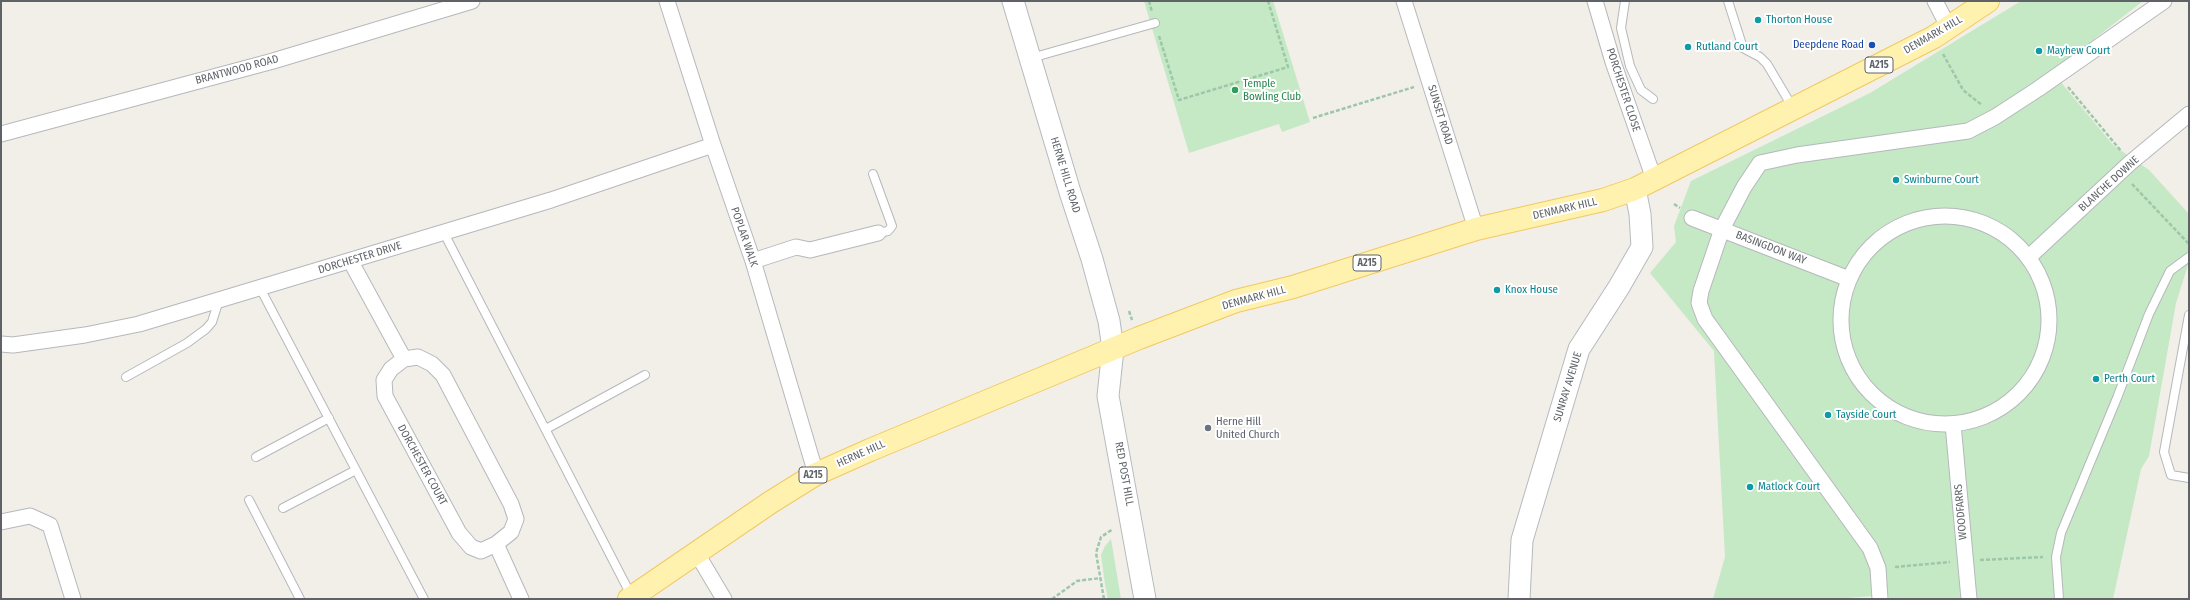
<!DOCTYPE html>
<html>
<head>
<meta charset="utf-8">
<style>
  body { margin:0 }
  #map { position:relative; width:2190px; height:600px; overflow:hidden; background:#f1efe8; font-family:"Fira Sans Condensed",sans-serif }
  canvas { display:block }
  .frame { position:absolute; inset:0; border:2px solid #5f6368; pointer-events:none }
</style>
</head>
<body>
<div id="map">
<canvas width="2190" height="600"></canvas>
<div class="frame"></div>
</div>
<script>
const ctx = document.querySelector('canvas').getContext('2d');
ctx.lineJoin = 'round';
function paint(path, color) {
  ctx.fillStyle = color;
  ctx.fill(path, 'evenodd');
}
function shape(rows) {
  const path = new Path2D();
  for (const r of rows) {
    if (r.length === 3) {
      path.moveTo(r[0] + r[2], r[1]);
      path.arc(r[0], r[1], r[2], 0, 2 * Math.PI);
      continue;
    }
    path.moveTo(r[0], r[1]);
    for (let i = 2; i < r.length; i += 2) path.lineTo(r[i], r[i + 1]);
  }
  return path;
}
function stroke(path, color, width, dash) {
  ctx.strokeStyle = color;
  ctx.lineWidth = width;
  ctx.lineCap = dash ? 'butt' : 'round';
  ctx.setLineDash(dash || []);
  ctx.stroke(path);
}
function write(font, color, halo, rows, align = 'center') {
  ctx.font = font + ' "Fira Sans Condensed",sans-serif';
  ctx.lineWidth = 4;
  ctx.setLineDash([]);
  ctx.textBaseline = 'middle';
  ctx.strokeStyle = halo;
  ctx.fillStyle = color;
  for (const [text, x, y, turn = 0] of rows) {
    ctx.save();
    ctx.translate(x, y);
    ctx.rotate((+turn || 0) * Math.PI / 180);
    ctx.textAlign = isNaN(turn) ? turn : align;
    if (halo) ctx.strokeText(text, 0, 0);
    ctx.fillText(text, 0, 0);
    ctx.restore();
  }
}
const green = shape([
  [1144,1,1273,1,1310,122,1282,132,1279,124,1189,153],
  [2021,1,2143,1,2061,65,2059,80,2113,145,2149,170,2189,214,2189,262,2176,303,2149,456,2141,469,2113,599,1889,599,1888,595,1833,599,1713,599,1725,557,1714,351,1650,273,1676,242,1674,226,1691,181,1870,93],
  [1111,539,1121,599,1108,599,1105,584,1101,555,1105,546]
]);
const path = shape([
  [1149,1,1152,12],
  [1159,36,1179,100,1288,67,1268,1],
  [1943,54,1963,90,1982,105],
  [2068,87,2121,151],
  [1313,118,1414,87],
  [2132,184,2189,244],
  [1674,204,1680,208],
  [1129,311,1132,320],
  [1980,560,2043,557],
  [1895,567,1950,562],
  [1052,599,1077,581,1101,578],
  [1104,599,1096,553,1101,537,1113,529]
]);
const lane = shape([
  [1625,1,1621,28,1630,66,1641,90,1653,99],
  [1728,1,1743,48,1760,57,1767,64,1793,108],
  [1031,58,1155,23],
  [873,174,892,226,888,231,878,233],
  [444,233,632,597],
  [260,288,424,599],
  [2189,315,2164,452,2171,475,2189,478],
  [126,377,187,343,206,329,212,322,219,300],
  [546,429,645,375],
  [256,457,329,418],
  [249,500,300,599],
  [283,508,356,470],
  [2059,599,2056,557,2061,533,2117,398,2149,314,2170,271,2189,257]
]);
const street = shape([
  [667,1,713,145,753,261,816,474],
  [1404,1,1476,229],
  [1595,1,1613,62,1654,179],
  [1935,1,1949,28],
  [1,134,273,61,472,1],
  [1945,320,104],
  [1692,218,1849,279],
  [2030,256,2130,163,2189,114],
  [753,261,796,247,810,250,878,233],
  [351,262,404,359,418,357,432,364,443,375,511,504,516,519,511,532,496,544,481,551,471,547,459,533,385,396,384,380,391,369,404,359],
  [1,344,13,345,85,335,139,324,551,200,713,145],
  [1953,424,1969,599],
  [1,522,30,516,50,525,73,599],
  [496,544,521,599],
  [696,552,724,599],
  [1880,599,1878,568,1870,548,1705,319,1699,303,1701,291,1722,229,1744,187,1760,163,1797,155,1968,131,1995,117,2038,89,2164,1]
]);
const secondary = shape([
  [1013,1,1070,192,1092,259,1109,321,1113,349,1108,396,1145,599],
  [1519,599,1522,540,1579,349,1619,287,1642,247,1640,214,1635,189]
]);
const primary = shape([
  [629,599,771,502,816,474,870,450,1139,338,1236,301,1293,287,1476,229,1603,200,1635,189,1934,37,1988,1]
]);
const markers = [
  [1758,20,4,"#0f9aa8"],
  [1872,45,4,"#1a4fb4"],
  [1688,47,4,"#0f9aa8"],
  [2039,51,4,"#0f9aa8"],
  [1235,90,4,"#2e9e5b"],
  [1896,180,4,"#0f9aa8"],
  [1497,290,4,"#0f9aa8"],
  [2096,379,4,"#0f9aa8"],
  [1828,415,4,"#0f9aa8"],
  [1208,428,4,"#6b7280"],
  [1750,487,4,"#0f9aa8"]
];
const shields = [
  [1879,65,28],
  [1367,263,28],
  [813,475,28]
];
const shieldNames = [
  ["A215",1879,65],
  ["A215",1367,263],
  ["A215",813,475]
];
const cultureNames = [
  ["Thorton House",1766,20],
  ["Rutland Court",1696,47],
  ["Mayhew Court",2047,51],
  ["Swinburne Court",1904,180],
  ["Knox House",1505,290],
  ["Perth Court",2104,379],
  ["Tayside Court",1836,415],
  ["Matlock Court",1758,487]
];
const streetNames = [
  ["DENMARK HILL",1933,35,-30],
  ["BRANTWOOD ROAD",237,70,-15],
  ["PORCHESTER CLOSE",1623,90,72],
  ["SUNSET ROAD",1440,115,73],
  ["HERNE HILL ROAD",1065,175,73],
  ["BLANCHE DOWNE",2109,184,-42],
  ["DENMARK HILL",1565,209,-13],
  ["POPLAR WALK",744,237,71],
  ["BASINGDON WAY",1771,248,21],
  ["DORCHESTER DRIVE",360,258,-17],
  ["DENMARK HILL",1254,298,-15],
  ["SUNRAY AVENUE",1568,387,-73],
  ["HERNE HILL",861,454,-24],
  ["DORCHESTER COURT",422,465,61],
  ["RED POST HILL",1124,474,80],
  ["WOODFARRS",1961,512,-95]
];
const transitNames = [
  ["Deepdene Road",1864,45]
];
const leisureNames = [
  ["Temple",1243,84],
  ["Bowling Club",1243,97]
];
const worshipNames = [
  ["Herne Hill",1216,422],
  ["United Church",1216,435]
];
paint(green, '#c5e8c5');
stroke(lane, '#b5b8bc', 10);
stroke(street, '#b5b8bc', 17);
stroke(secondary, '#b6babf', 23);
stroke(primary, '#f2c960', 24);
stroke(path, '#9cc7a9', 2.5, [4, 2]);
stroke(lane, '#fff', 8);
stroke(street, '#fff', 15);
stroke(secondary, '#fff', 21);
stroke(primary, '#fff2af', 22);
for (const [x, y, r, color] of markers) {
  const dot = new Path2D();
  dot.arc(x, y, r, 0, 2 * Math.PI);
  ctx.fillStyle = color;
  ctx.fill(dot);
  stroke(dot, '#fff', 1.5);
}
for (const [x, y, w] of shields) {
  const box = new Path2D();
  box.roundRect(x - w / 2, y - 8, w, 16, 3);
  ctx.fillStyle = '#fff';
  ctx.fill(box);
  stroke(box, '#5f6368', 1);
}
write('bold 10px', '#5f6368', null, shieldNames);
write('11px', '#0d838f', '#fff', cultureNames, 'left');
write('11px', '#5f6368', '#fff', streetNames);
write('11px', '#164399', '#fff', transitNames, 'right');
write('11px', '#27864d', '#fff', leisureNames, 'left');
write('11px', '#5b616d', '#fff', worshipNames, 'left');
</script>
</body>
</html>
